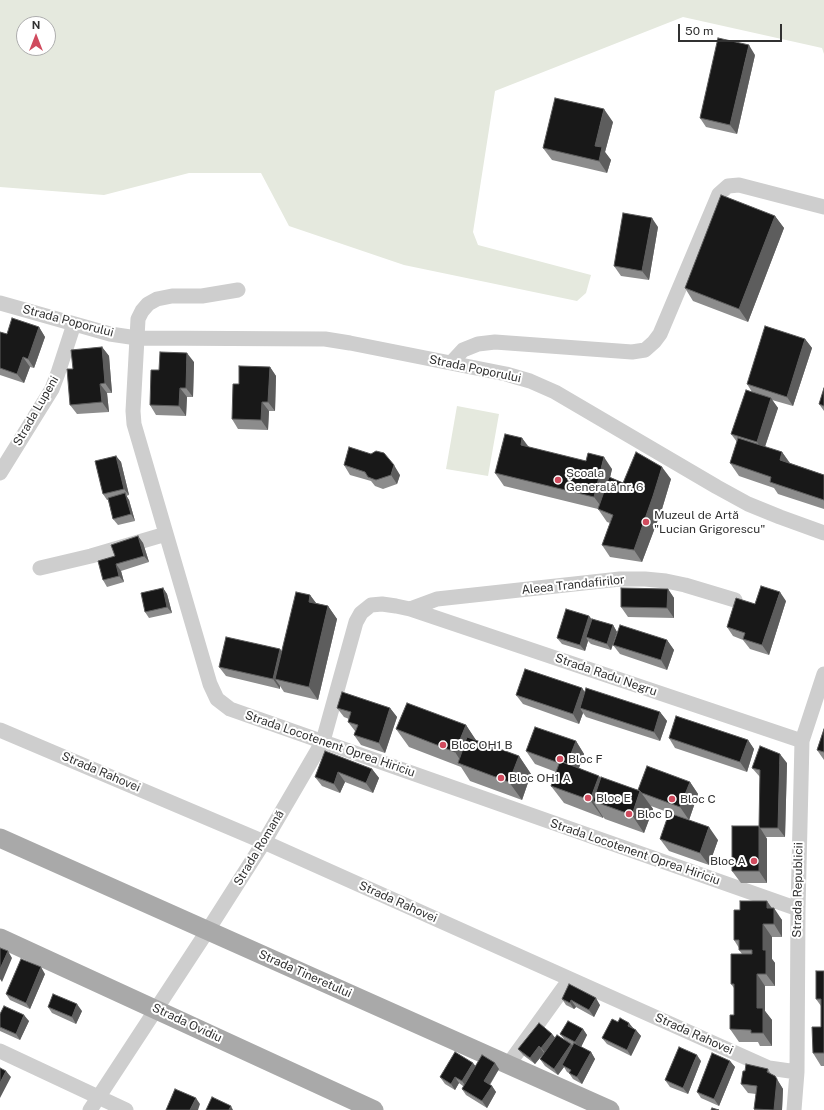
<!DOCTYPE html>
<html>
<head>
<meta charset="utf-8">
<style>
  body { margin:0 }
  #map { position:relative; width:824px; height:1110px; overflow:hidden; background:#fff; font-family:"Public Sans",sans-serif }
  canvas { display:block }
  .north { position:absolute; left:16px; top:16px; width:40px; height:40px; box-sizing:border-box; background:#fff; border:1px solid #adadad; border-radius:50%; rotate:0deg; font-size:11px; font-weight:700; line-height:16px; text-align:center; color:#313131 }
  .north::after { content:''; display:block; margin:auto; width:14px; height:18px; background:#d04b5e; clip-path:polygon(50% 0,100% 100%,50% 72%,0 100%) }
  .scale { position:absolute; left:678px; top:24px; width:104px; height:18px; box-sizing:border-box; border:2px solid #313131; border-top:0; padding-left:5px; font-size:12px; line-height:14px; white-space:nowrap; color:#313131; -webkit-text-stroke:3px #fff; paint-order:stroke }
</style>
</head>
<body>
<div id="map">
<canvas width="824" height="1110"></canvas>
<div class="north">N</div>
<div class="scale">50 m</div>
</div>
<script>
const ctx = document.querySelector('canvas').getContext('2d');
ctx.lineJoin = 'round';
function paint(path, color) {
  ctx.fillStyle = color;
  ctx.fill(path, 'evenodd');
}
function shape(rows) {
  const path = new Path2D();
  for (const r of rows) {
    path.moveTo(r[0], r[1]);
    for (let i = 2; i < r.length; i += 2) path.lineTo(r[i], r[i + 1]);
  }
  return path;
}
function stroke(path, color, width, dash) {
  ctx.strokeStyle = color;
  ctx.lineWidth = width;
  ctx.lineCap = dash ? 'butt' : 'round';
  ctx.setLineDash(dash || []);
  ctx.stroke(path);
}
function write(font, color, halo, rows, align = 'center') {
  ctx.font = font + ' "Public Sans",sans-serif';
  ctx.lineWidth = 4;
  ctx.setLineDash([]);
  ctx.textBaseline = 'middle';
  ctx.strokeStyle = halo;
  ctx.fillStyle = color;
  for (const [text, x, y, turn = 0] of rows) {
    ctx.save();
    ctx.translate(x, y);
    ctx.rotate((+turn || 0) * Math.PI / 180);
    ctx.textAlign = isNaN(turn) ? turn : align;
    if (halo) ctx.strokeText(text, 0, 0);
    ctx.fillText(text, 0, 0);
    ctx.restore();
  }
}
const green = shape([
  [0,0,824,0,824,54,822,48,683,17,495,91,473,232,478,245,591,275,586,293,577,301,404,265,289,226,261,173,189,173,104,195,0,187],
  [24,24,48,24,48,48,24,48],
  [457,406,499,414,488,476,446,469]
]);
const minor = shape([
  [238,290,202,296,172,296,157,299,148,304,142,311,138,319,137,338,133,411,134,424,210,684,217,699,230,709,798,909],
  [0,303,110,334,137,338,325,339,350,343,506,374,530,381,555,392,717,487,748,504,780,517,824,533],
  [451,363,463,350,478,344,495,342,632,352,645,350,654,342,660,334,719,194,728,186,739,185,824,207],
  [0,473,52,389,58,373,74,324],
  [40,568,91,556,166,534],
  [410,609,437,599,620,579,645,579,666,581,685,585,735,600],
  [0,730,264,842,769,1068,797,1072],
  [0,1051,126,1110],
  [508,1065,570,979],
  [90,1110,208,930,264,842,323,741,356,622,361,613,371,605,382,604,396,606,410,609,802,741],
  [794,1110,797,1072,798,909,802,741,824,674]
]);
const major = shape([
  [0,838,610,1110],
  [0,938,374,1110]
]);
const wall = shape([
  [755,55,737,134,706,127,700,118],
  [613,122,605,152,611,160,607,173,552,160,543,148],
  [775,216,784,228,748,322,693,301,685,288],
  [658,227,649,280,621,276,614,266],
  [39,327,45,337,34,368,30,367,24,383,0,375,0,332,7,334],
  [805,339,812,348,793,406,772,400,778,408,765,447,782,452,790,463,824,475,824,509,778,494,774,488,739,476,730,463,737,442,731,434,752,392,747,384],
  [102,347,109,356,112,393,107,393,109,412,77,414,70,405,73,369],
  [194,362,193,397,187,397,186,416,156,415,150,405,159,370],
  [270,367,276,376,275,411,269,411,268,430,238,429,232,419,239,384],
  [824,388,824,411,819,404],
  [522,438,529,447,612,469,610,477,623,483,671,479,662,509,642,562,610,557,602,545,610,523,607,522,598,509,504,486,495,473],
  [116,456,121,462,129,495,126,496,129,500,135,521,118,525,113,519,108,500,107,500,103,494],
  [344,465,400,475,397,484,383,489,375,486,371,481,350,475],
  [138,536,143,543,149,562,121,571,124,582,107,587,103,580,115,556],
  [163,588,167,594,172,613,149,618,145,612],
  [668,589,674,598,674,618,628,617,621,607],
  [310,595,316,603,328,606,337,619,318,700,284,692,280,686,280,689,226,676,219,667,280,649,282,652],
  [786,601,769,655,750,649,743,640,733,636,727,627,755,604],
  [589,616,592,619,613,625,617,632,611,650,591,644,588,641,585,651,562,644,557,638],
  [667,640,674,650,667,670,620,654,613,645],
  [582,688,585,692,660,712,667,721,660,741,586,717,583,713,579,724,523,704,516,695],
  [337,708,390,708,397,717,385,753,361,745,354,735,355,731,348,722,349,719,344,717],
  [466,725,476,741,519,756,531,774,522,800,470,781,461,767,409,747,396,729],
  [824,729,824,760,817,750],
  [669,738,748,740,754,749,747,772,675,748],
  [576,741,584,754,579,768,601,778,638,790,690,782,698,794,689,820,651,806,653,809,644,833,605,819,603,817,603,818,564,803,551,786,556,772,535,764,526,751],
  [325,751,372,769,379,778,373,793,345,782,340,793,322,786,315,777],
  [787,763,785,837,766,837,767,839,767,883,741,883,732,871,759,826,760,777,752,768],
  [660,839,718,840,709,865,669,851],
  [771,908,782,920,782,937,772,937,772,959,775,963,775,986,765,986,765,1011,772,1020,772,1046,760,1046,758,1042,739,1042,730,1029,734,1015,734,988,731,984,742,954,739,950,739,948,734,940],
  [824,971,824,1066,821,1066,813,1053,821,1027,821,1006,816,999],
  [45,974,30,1009,10,1000,6,994],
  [562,999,600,1005,594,1017,576,1007,574,1009,566,1005],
  [48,1007,82,1011,76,1024,52,1013],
  [0,1014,29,1021,20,1040,0,1031],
  [633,1028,641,1036,631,1056,607,1044,602,1038],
  [583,1029,587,1035,581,1047,591,1052,595,1059,582,1084,573,1079,569,1073,567,1072,564,1067,558,1075,545,1066,540,1059,544,1053,535,1064,523,1055,518,1049,552,1034,555,1038,565,1040,560,1034],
  [701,1061,688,1094,670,1087,665,1080],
  [730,1061,735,1067,719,1106,701,1098,697,1092],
  [476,1066,499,1069,490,1085,492,1086,496,1092,487,1108,466,1095,462,1089,463,1086,459,1083,455,1090,445,1084,440,1077],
  [768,1069,771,1074,775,1076,783,1089,782,1110,754,1110,756,1094,748,1093,741,1084]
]);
const shadedWall = shape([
  [749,45,755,55,737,134,730,125],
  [604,109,613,122,605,152,611,160,607,173,599,161,595,146],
  [775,216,784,228,748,322,739,309],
  [652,218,658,227,649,280,642,271],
  [39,327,45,337,34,368,28,359],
  [805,339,812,348,793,406,787,397],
  [102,347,109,356,112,393,105,383],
  [187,353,194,362,193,397,186,388],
  [23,357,30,367,24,383,17,374],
  [270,367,276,376,275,411,268,402],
  [100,384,107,393,109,412,102,402],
  [180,388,187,397,186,416,179,406],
  [771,398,778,408,763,452,757,442],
  [262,402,269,411,268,430,261,420],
  [522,438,531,451,521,445],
  [782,452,791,465,780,460],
  [116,456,121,462,129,495,124,489],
  [604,457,612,469,603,509,594,497],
  [394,465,400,475,397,484,391,475],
  [662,467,671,479,662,509,642,562,634,550],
  [125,493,129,500,135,521,131,514],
  [138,536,143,543,149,562,144,556],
  [116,564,121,571,124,582,119,576],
  [163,588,167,594,172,613,167,607],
  [668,589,674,598,674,618,667,608],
  [780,592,786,601,769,655,762,645],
  [310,595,319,607,309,602],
  [328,606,337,619,318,700,309,687],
  [589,616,594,623,586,637,588,641,585,651,580,645],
  [613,625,617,632,611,650,607,644],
  [667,640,674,650,667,670,661,660],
  [280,649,286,659,275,679,280,686,280,689,273,679],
  [582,688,588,698,580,708,583,713,579,724,573,714],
  [390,708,397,717,385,753,379,743],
  [660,712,667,721,660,741,654,732],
  [466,725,478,743,464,766,455,752],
  [748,740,754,749,747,772,740,762],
  [576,741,584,754,575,779,567,766],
  [780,754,787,763,785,837,778,828],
  [519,756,531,774,522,800,509,782],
  [372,769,379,778,373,793,366,783],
  [338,772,345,782,340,793,334,784],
  [599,776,612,794,593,801,603,817,603,818,590,800],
  [690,782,698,794,689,820,680,807],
  [640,791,653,809,644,833,632,815],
  [759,826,767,839,767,883,759,871],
  [709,827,718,840,709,865,700,853],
  [767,901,774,911,774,908,782,920,782,937,774,924,767,908],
  [763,924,772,937,772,959,775,963,775,986,766,974,763,950],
  [8,951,12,958,2,982,0,979,0,969],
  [41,967,45,974,30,1009,26,1003],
  [757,974,765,986,765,1011,772,1020,772,1046,763,1033,757,1008],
  [596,998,600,1005,594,1017,589,1010],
  [571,1000,576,1007,574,1009,570,1003],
  [77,1004,82,1011,76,1024,72,1017],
  [24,1015,29,1021,20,1040,16,1034],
  [629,1023,634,1029,628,1026],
  [583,1029,587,1035,580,1049,575,1042],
  [636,1030,641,1036,631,1056,627,1050],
  [552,1034,557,1040,546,1054,541,1048],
  [571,1044,575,1051,562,1065,564,1067,558,1075,554,1069],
  [539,1046,544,1053,535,1064,530,1058],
  [591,1052,595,1059,582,1084,577,1077],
  [697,1055,701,1061,688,1094,683,1088],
  [730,1061,735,1067,719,1106,714,1099],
  [473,1063,478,1069,467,1088,462,1081],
  [495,1063,499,1069,488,1087,484,1081],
  [6,1071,11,1077,0,1098,0,1083],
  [775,1076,783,1089,782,1110,774,1110],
  [455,1077,459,1083,455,1090,451,1084],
  [492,1086,496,1092,487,1108,482,1101],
  [196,1098,200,1104,198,1110,190,1110],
  [231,1106,233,1110,229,1110]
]);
const building = shape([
  [718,38,749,45,730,125,700,118,718,38],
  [555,98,604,109,595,146,602,147,599,161,543,148,555,98],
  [721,195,775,216,739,309,685,288,721,195],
  [623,213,652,218,642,271,614,266,623,213],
  [12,318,39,327,28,359,23,357,17,374,0,368,0,332,7,334,12,318],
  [765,326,805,339,787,397,747,384,765,326],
  [102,347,105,383,100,384,102,402,70,405,67,369,73,369,71,350,102,347],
  [160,352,187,353,186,388,180,388,179,406,150,405,151,370,159,370,160,352],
  [239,366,270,367,268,402,262,402,261,420,232,419,233,384,239,384,239,366],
  [824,388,824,406,819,404,824,388],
  [746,390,771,398,757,442,731,434,746,390],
  [505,434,522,438,521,445,586,461,588,453,604,457,594,497,495,473,505,434],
  [738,438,782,452,780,460,824,475,824,500,770,482,771,477,730,463,738,438],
  [349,447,371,454,376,451,384,453,394,465,391,475,376,480,368,477,365,472,344,465,349,447],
  [636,452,662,467,653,496,634,550,602,545,613,515,598,509,609,477,623,483,636,452],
  [116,456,124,489,103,494,95,461,116,456],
  [125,493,131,514,113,519,108,498,125,493],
  [138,536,144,556,116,564,119,576,103,580,98,561,115,556,111,545,138,536],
  [761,586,780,592,762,645,743,639,745,633,727,627,736,598,755,604,761,586],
  [163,588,167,607,145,612,141,593,163,588],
  [621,588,668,589,667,608,621,607,621,588],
  [296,592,310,595,309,602,328,606,309,687,275,679,296,592],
  [566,609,589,616,580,645,557,638,566,609],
  [592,619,613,625,607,644,586,637,592,619],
  [620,625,667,640,661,660,613,645,620,625],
  [226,637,280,649,273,679,219,667,226,637],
  [525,669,582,688,573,714,516,695,525,669],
  [586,688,660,712,654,732,580,708,586,688],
  [342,692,390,708,379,743,354,735,358,725,348,722,351,712,337,708,342,692],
  [407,703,466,725,455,752,396,729,407,703],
  [676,716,748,740,740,762,669,738,676,716],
  [535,727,576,741,567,764,560,761,559,763,526,751,535,727],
  [824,729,824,752,817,750,824,729],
  [467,737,519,756,509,782,458,763,467,737],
  [760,746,780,754,778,828,760,828,759,827,760,770,752,768,760,746],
  [325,751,372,769,366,783,338,772,334,784,315,777,325,751],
  [560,761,599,776,590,800,551,786,560,761],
  [647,766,690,782,680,807,642,793,640,791,638,790,647,766],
  [601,777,640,791,632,815,593,801,601,777],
  [669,813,709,827,700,853,660,839,669,813],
  [732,826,759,826,759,871,732,871,732,826],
  [740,901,767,901,767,908,774,908,774,924,763,924,763,950,766,950,766,974,757,974,757,1008,763,1008,763,1033,751,1033,751,1030,730,1029,730,1015,734,1015,734,984,731,984,731,954,752,954,752,950,739,950,739,940,734,940,734,910,740,910,740,901],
  [0,948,8,951,0,969,0,948],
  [21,959,41,967,26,1003,6,994,21,959],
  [816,971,824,971,824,1053,813,1053,812,1027,821,1027,821,999,816,999,816,971],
  [569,984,596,998,589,1010,571,1000,570,1003,562,999,569,984],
  [53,994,77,1004,72,1017,48,1007,53,994],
  [4,1006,24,1015,16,1034,0,1027,0,1014,4,1006],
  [620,1018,629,1023,628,1026,636,1030,627,1050,602,1038,612,1019,618,1022,620,1018],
  [568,1021,583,1029,575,1042,560,1034,568,1021],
  [539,1023,552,1034,541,1048,539,1046,530,1058,518,1049,539,1023],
  [557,1035,571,1044,554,1069,540,1059,557,1035],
  [574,1043,591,1052,577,1077,569,1073,571,1070,562,1065,574,1043],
  [679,1047,697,1055,683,1088,665,1080,679,1047],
  [455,1052,473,1063,462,1081,455,1077,451,1084,440,1077,455,1052],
  [712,1053,730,1061,714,1099,697,1092,712,1053],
  [482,1055,495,1063,484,1081,492,1086,482,1101,462,1089,482,1055],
  [746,1064,768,1069,767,1072,775,1076,777,1079,774,1110,754,1109,757,1086,741,1084,743,1071,745,1071,746,1064],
  [0,1068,6,1071,0,1083,0,1068],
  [175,1089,196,1098,190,1110,166,1110,175,1089],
  [212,1097,231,1106,229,1110,206,1110,212,1097],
  [712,1108,719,1110,711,1110,712,1108]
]);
const markers = [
  [558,480,4,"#d04b5e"],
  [646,522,4,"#d04b5e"],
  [443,745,4,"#d04b5e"],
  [560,759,4,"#d04b5e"],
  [501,778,4,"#d04b5e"],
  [588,798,4,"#d04b5e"],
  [672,799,4,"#d04b5e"],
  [629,814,4,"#d04b5e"],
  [754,861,4,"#d04b5e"]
];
const streetNames = [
  ["Strada Poporului",68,321,15],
  ["Strada Poporului",475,369,12],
  ["Strada Lupeni",36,411,-60],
  ["Aleea Trandafirilor",573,585,-6],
  ["Strada Radu Negru",606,675,19],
  ["Strada Locotenent Oprea Hiriciu",330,744,19],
  ["Strada Rahovei",101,772,23],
  ["Strada Romană",259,848,-59],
  ["Strada Locotenent Oprea Hiriciu",635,852,19],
  ["Strada Republicii",798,890,-89],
  ["Strada Rahovei",398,902,24],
  ["Strada Tineretului",305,974,24],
  ["Strada Ovidiu",187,1023,25],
  ["Strada Rahovei",694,1034,24]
];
const poiNames = [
  ["Școala",566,473],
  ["Generală nr. 6",566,487],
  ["Muzeul de Artă",654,515],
  ["\"Lucian Grigorescu\"",654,529],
  ["Bloc OH1 B",451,745],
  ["Bloc F",568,759],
  ["Bloc OH1 A",509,778],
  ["Bloc E",596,798],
  ["Bloc C",680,799],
  ["Bloc D",637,814],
  ["Bloc A",746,861,"right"]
];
paint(green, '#e5e9de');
stroke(minor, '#cecece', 15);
stroke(major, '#a9a9a9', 19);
paint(wall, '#8c8c8c');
paint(shadedWall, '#5d5d5d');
paint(building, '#181818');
stroke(building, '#5d5d5d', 1);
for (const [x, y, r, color] of markers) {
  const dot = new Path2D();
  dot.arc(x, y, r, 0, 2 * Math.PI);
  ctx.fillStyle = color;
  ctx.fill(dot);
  stroke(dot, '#fff', 1.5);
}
write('12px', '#313131', '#fff', streetNames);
write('12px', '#313131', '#fff', poiNames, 'left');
</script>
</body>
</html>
